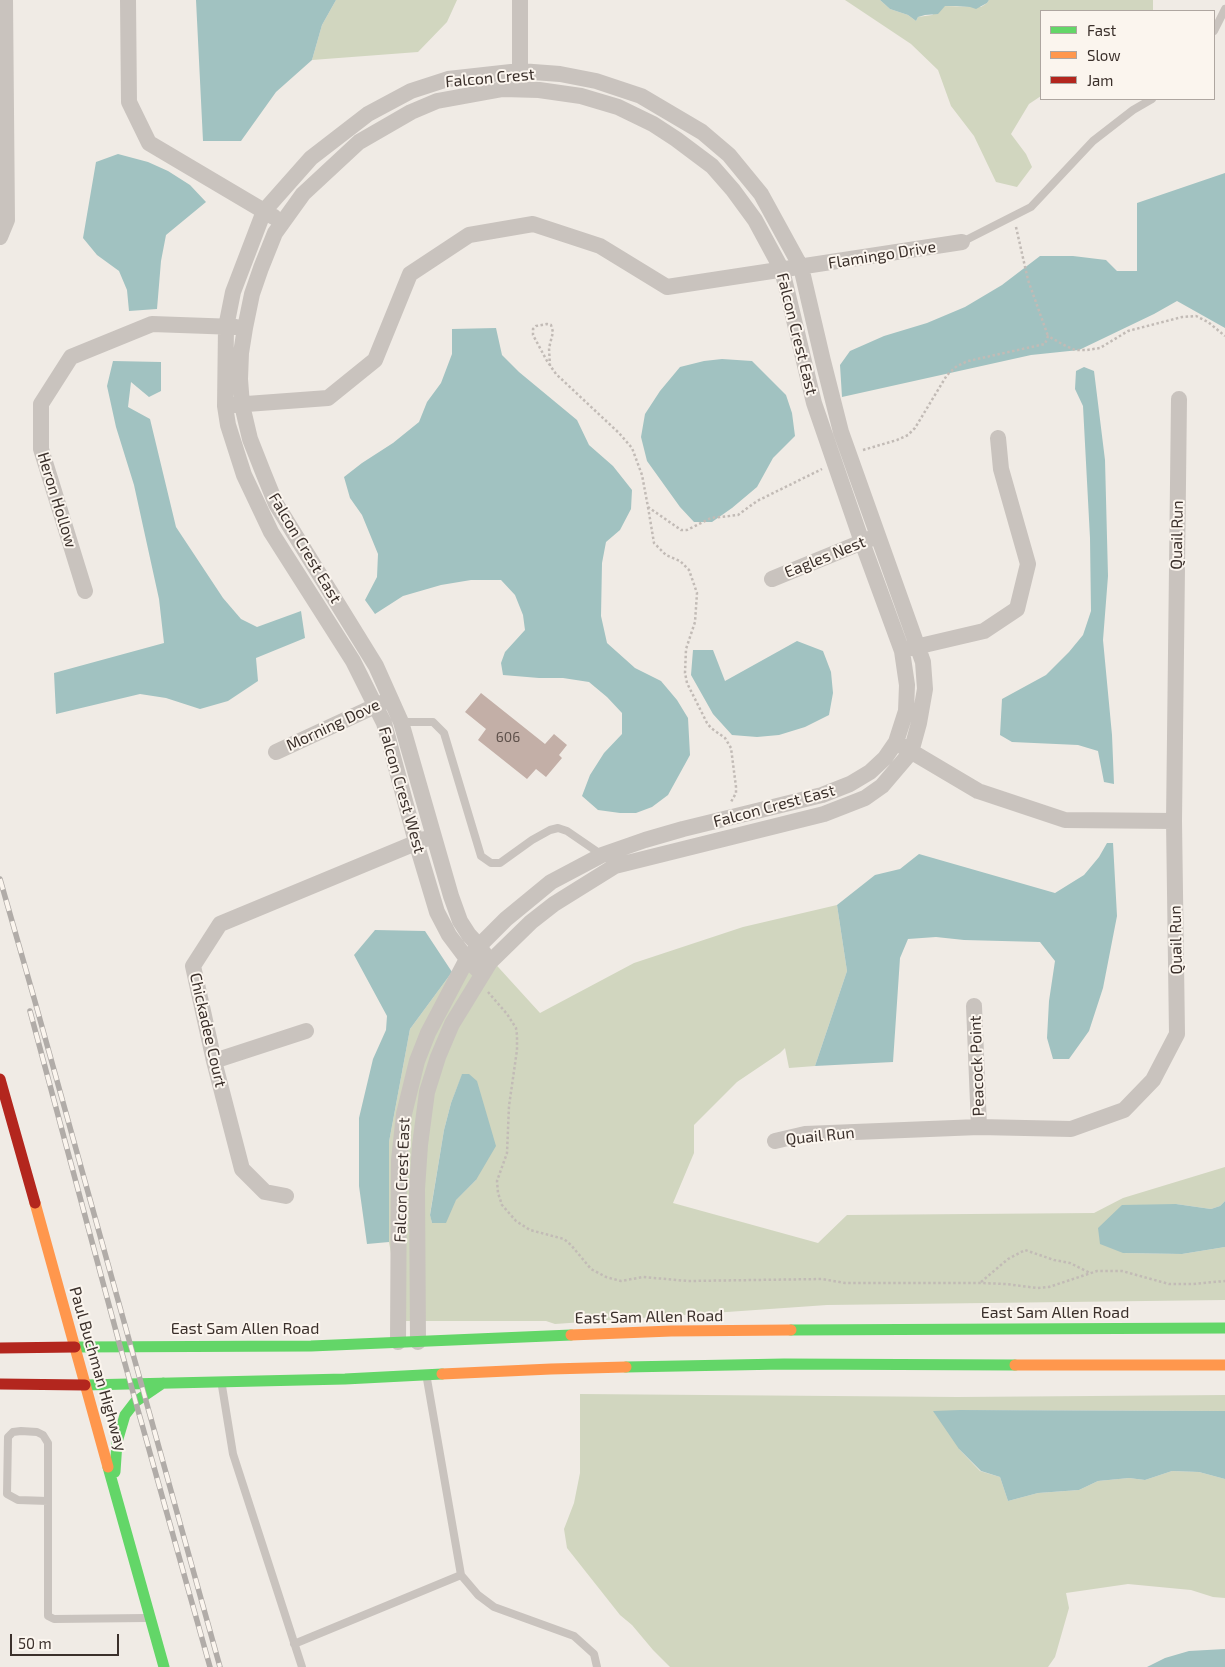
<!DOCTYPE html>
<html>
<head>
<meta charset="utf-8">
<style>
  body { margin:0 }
  #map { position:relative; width:1225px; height:1667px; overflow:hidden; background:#f0ebe5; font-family:"Exo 2",sans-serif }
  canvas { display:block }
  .legend { position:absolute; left:1040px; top:10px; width:175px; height:90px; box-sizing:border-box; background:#fbf5ee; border:1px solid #aea6a0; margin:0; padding:6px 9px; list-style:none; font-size:15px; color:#3b302b }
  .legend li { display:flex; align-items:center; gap:10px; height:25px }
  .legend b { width:25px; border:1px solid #aea6a0 }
  .scale { position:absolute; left:10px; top:1634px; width:109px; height:22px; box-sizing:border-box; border:2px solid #3b302b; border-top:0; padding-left:6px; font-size:15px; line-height:18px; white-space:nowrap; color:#3b302b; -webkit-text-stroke:4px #fbf5ee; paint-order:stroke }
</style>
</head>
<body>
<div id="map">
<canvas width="1225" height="1667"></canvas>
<ul class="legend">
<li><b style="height:6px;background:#63d668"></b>Fast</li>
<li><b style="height:6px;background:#ff974d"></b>Slow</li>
<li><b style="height:6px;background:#b3261e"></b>Jam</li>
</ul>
<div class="scale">50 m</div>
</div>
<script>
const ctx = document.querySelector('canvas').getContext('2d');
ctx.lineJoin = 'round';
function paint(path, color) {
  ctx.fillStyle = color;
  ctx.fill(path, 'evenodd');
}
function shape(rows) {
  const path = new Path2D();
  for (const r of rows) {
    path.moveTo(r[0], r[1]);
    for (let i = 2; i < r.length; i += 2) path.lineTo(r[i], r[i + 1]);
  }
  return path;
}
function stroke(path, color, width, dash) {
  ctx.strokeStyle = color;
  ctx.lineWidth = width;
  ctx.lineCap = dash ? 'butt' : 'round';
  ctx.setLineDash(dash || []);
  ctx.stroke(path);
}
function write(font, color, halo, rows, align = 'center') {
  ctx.font = font + ' "Exo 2",sans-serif';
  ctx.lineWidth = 4;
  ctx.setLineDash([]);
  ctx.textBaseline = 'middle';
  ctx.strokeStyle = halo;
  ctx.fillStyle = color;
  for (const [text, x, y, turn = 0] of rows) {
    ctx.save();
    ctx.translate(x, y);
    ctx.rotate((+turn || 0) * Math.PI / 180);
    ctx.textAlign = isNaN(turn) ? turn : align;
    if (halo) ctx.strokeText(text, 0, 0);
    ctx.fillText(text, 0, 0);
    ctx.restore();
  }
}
const green = shape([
  [336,0,457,0,447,22,418,52,312,60,322,25],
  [845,0,880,0,890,9,908,15,916,21,918,17,932,15,944,6,981,7,987,3,989,0,1153,0,1153,11,1041,11,1041,96,1029,104,1011,134,1026,154,1032,167,1017,187,996,182,974,136,951,106,938,70,911,44],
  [837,905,847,971,815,1066,789,1068,785,1048,780,1053,737,1082,694,1125,694,1153,673,1203,818,1243,847,1215,1094,1213,1123,1198,1225,1167,1225,1201,1220,1206,1211,1209,1176,1204,1123,1253,1182,1254,1225,1247,1225,1300,827,1305,555,1324,546,1321,403,1321,389,1242,389,1142,410,1029,452,972,489,957,540,1013,634,963,743,927],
  [462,1075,476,1180,432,1223,430,1214,444,1130,451,1103],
  [580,1394,958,1397,1225,1395,1225,1411,960,1410,959,1449,980,1471,1000,1477,1008,1501,1038,1493,1079,1490,1098,1481,1129,1478,1145,1480,1172,1471,1199,1472,1225,1479,1225,1598,1213,1597,1191,1590,1128,1584,1066,1593,1069,1608,1055,1657,1048,1667,670,1667,653,1650,632,1625,620,1615,567,1548,564,1529,574,1503,580,1473]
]);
const water = shape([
  [196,0,336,0,322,25,312,60,276,92,241,141,203,141],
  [880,0,989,0,987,3,976,9,970,7,956,6,945,6,938,14,925,15,918,17,916,21,908,15,890,9],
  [118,154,148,162,168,171,190,185,206,202,166,235,161,261,157,309,129,311,127,290,119,271,97,255,83,238,96,162],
  [1225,173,1225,328,1177,301,1154,314,1079,350,1031,355,842,397,840,365,850,351,884,336,927,323,965,307,1002,285,1040,256,1073,256,1106,260,1117,271,1137,271,1137,203],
  [496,328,502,355,519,372,577,420,589,445,613,466,632,490,631,509,620,530,606,542,602,563,601,616,607,643,635,668,661,681,677,700,688,718,690,755,668,795,652,807,636,813,620,813,598,810,582,796,590,775,604,753,622,734,622,713,607,697,589,682,563,678,539,678,503,675,501,663,505,652,525,630,523,615,515,595,501,580,471,580,441,585,403,596,375,614,365,600,377,577,378,554,362,515,350,498,344,477,362,463,393,443,419,422,427,402,441,383,452,354,452,329],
  [722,359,752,361,786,395,792,413,795,436,773,458,757,487,732,508,712,522,694,522,680,507,647,461,641,437,645,414,660,391,680,367,704,361],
  [113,361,161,362,161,391,149,397,131,382,128,407,150,419,176,527,223,598,241,619,257,627,301,611,305,638,256,658,258,681,228,701,200,709,166,698,140,694,56,714,54,673,164,643,159,599,134,485,116,427,107,386],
  [1084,367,1094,371,1105,460,1108,576,1103,640,1112,735,1114,784,1104,782,1098,751,1078,745,1012,742,1000,735,1002,699,1046,675,1069,652,1083,635,1091,611,1090,538,1083,406,1075,389,1076,371],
  [797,641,823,651,831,672,833,693,829,715,805,727,779,735,757,737,732,735,713,714,691,675,693,650,713,650,725,681],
  [1107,843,1113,843,1117,916,1103,988,1089,1031,1069,1059,1053,1059,1047,1038,1049,1001,1055,961,1040,942,964,940,936,937,908,939,900,958,893,1062,815,1066,847,971,837,905,875,875,900,869,919,854,1055,893,1084,875,1099,857],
  [375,930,425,931,452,972,410,1029,389,1142,389,1242,367,1244,359,1186,359,1118,373,1059,386,1030,387,1016,354,955],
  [462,1074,469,1074,477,1081,496,1146,476,1180,456,1200,446,1223,432,1223,430,1215,444,1130,451,1103],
  [1225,1201,1225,1247,1182,1254,1123,1253,1100,1244,1098,1228,1122,1205,1176,1204,1211,1209,1220,1206],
  [960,1410,1225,1411,1225,1479,1199,1472,1172,1471,1145,1480,1129,1478,1098,1481,1079,1490,1038,1493,1008,1501,1000,1477,981,1471,959,1449,933,1411],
  [1225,1649,1225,1667,1147,1667,1165,1658,1189,1651]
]);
const building = shape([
  [481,693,545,744,554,734,567,745,559,755,562,758,546,777,536,769,527,779,478,740,486,729,465,712]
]);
const path = shape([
  [1016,227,1028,280,1048,336],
  [550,366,549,348,553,332,551,325,547,324,536,326,533,329,533,335,547,361,556,374,619,433,632,448,642,475,648,507,681,530,687,530,711,518,738,515,757,501,822,469],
  [863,450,897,440,908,435,915,428,947,375,957,366,968,361,1045,344,1048,336,1064,345,1075,350,1087,350,1100,348,1128,331,1182,317,1196,316,1208,322,1225,336],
  [648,507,654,543,666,555,680,561,689,570,697,593,695,622,686,649,685,673,687,683,707,723,711,728,725,738,731,748,736,787,736,793,731,802],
  [488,992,507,1014,516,1028,517,1035,517,1050,509,1106,507,1153,497,1181,498,1193,502,1205,516,1221,530,1230,564,1239,571,1245,591,1269,606,1277,621,1281,643,1277,688,1281,822,1279,845,1283,980,1283,1006,1284,1037,1288,1049,1287,1097,1271,1122,1271,1169,1284,1193,1284,1225,1281],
  [981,1282,1008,1259,1025,1250,1054,1260,1070,1263,1090,1273]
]);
const lane = shape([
  [1214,31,1225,9],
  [962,242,1031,207,1093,141,1133,110,1152,99],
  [400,722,433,722,444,733,481,856,491,863,500,863,532,840,550,830,558,828,567,831,602,855],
  [427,1379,461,1575,478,1595,494,1607,574,1636,594,1654,597,1667],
  [222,1386,233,1454,302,1667],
  [48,1501,18,1500,7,1494,8,1437,13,1432,21,1431,37,1432,43,1435,48,1443,48,1616,54,1619,146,1618],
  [294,1644,461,1575]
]);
const street = shape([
  [128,0,129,102,149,143,274,217],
  [520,80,520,0],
  [0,237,7,220,5,0],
  [233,405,328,398,375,360,410,274,469,235,533,224,600,246,667,287,962,242],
  [772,579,872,538],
  [85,591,41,449,41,404,71,357,152,324,236,327],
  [907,649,984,631,1017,609,1028,564,1001,469,998,438],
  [902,746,978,791,1065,820,1174,821],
  [276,752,384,702],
  [974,1006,979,1127],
  [214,1061,306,1031],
  [775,1141,805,1134,979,1127,1071,1129,1124,1110,1153,1080,1177,1034,1174,821,1179,399],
  [286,1196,265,1192,242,1169,214,1061,193,966,220,924,425,839],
  [398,1342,399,1160,404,1114,417,1061,428,1033,467,959,479,946,506,919,551,882,602,855,645,840,683,829,822,795,850,784,870,772,885,758,896,742,906,711,907,685,902,651,862,542,814,403,782,270,755,220,733,190,712,166,676,139,653,124,618,107,581,96,539,90,503,89,437,101,411,112,359,142,303,194,275,233,261,268,252,294,245,328,241,353,240,379,242,405,250,439,263,472,276,504,376,666,401,722,451,896,460,921,469,935,479,946,490,962],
  [418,1342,417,1189,420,1145,427,1092,438,1057,452,1024,490,962,531,922,554,904,615,866,824,814,865,798,882,786,911,752,919,723,925,689,923,662,841,432,823,361,801,267,761,194,729,155,702,132,641,96,596,81,560,74,520,71,448,79,411,91,368,114,311,158,264,211,233,292,226,327,225,406,228,425,244,475,271,532,353,661,384,723,416,842,437,912,449,935,467,959,482,974]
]);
const fast = shape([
  [791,1330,1225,1328],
  [75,1347,311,1346,571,1335],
  [626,1367,784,1364,1015,1365],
  [85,1385,345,1379,442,1374],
  [108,1467,164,1667],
  [115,1472,117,1442,125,1415,135,1402,163,1383]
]);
const slow = shape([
  [35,1203,108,1467],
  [571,1335,671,1331,791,1330],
  [1015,1365,1225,1365],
  [442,1374,551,1369,626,1367]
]);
const jam = shape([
  [0,1079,35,1203],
  [0,1348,75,1347],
  [0,1384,85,1385]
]);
const rail = shape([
  [0,879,34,998,220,1667],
  [30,1011,120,1346,210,1667]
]);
const numberNames = [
  ["606",508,737]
];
const streetNames = [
  ["Falcon Crest",490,78,-5],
  ["Flamingo Drive",882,255,-9],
  ["Falcon Crest East",797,334,76],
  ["Heron Hollow",57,500,73],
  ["Quail Run",1177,535,-89],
  ["Falcon Crest East",305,548,59],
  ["Eagles Nest",825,557,-22],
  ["Morning Dove",333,725,-25],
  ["Falcon Crest West",402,790,74],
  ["Falcon Crest East",774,806,-15],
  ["Quail Run",1176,940,-91],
  ["Chickadee Court",208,1030,77],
  ["Peacock Point",977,1066,-92],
  ["Quail Run",820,1136,-6],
  ["Falcon Crest East",402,1180,-88],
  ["East Sam Allen Road",1055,1313],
  ["East Sam Allen Road",649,1317,-1],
  ["East Sam Allen Road",245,1329],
  ["Paul Buchman Highway",98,1369,74]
];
paint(green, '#d1d6bf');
paint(water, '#a1c2c1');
paint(building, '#c3afa7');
stroke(path, '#c2bbb6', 2.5, [2.5, 2.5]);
stroke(lane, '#c9c3be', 8);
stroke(street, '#c9c3be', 16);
stroke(fast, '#63d668', 11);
stroke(slow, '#ff974d', 11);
stroke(jam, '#b3261e', 11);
stroke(rail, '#b1aca8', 5.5);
stroke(rail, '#fbf5ee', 4, [11]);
write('14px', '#5d504a', null, numberNames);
write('16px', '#3b302b', '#fbf5ee', streetNames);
</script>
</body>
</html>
